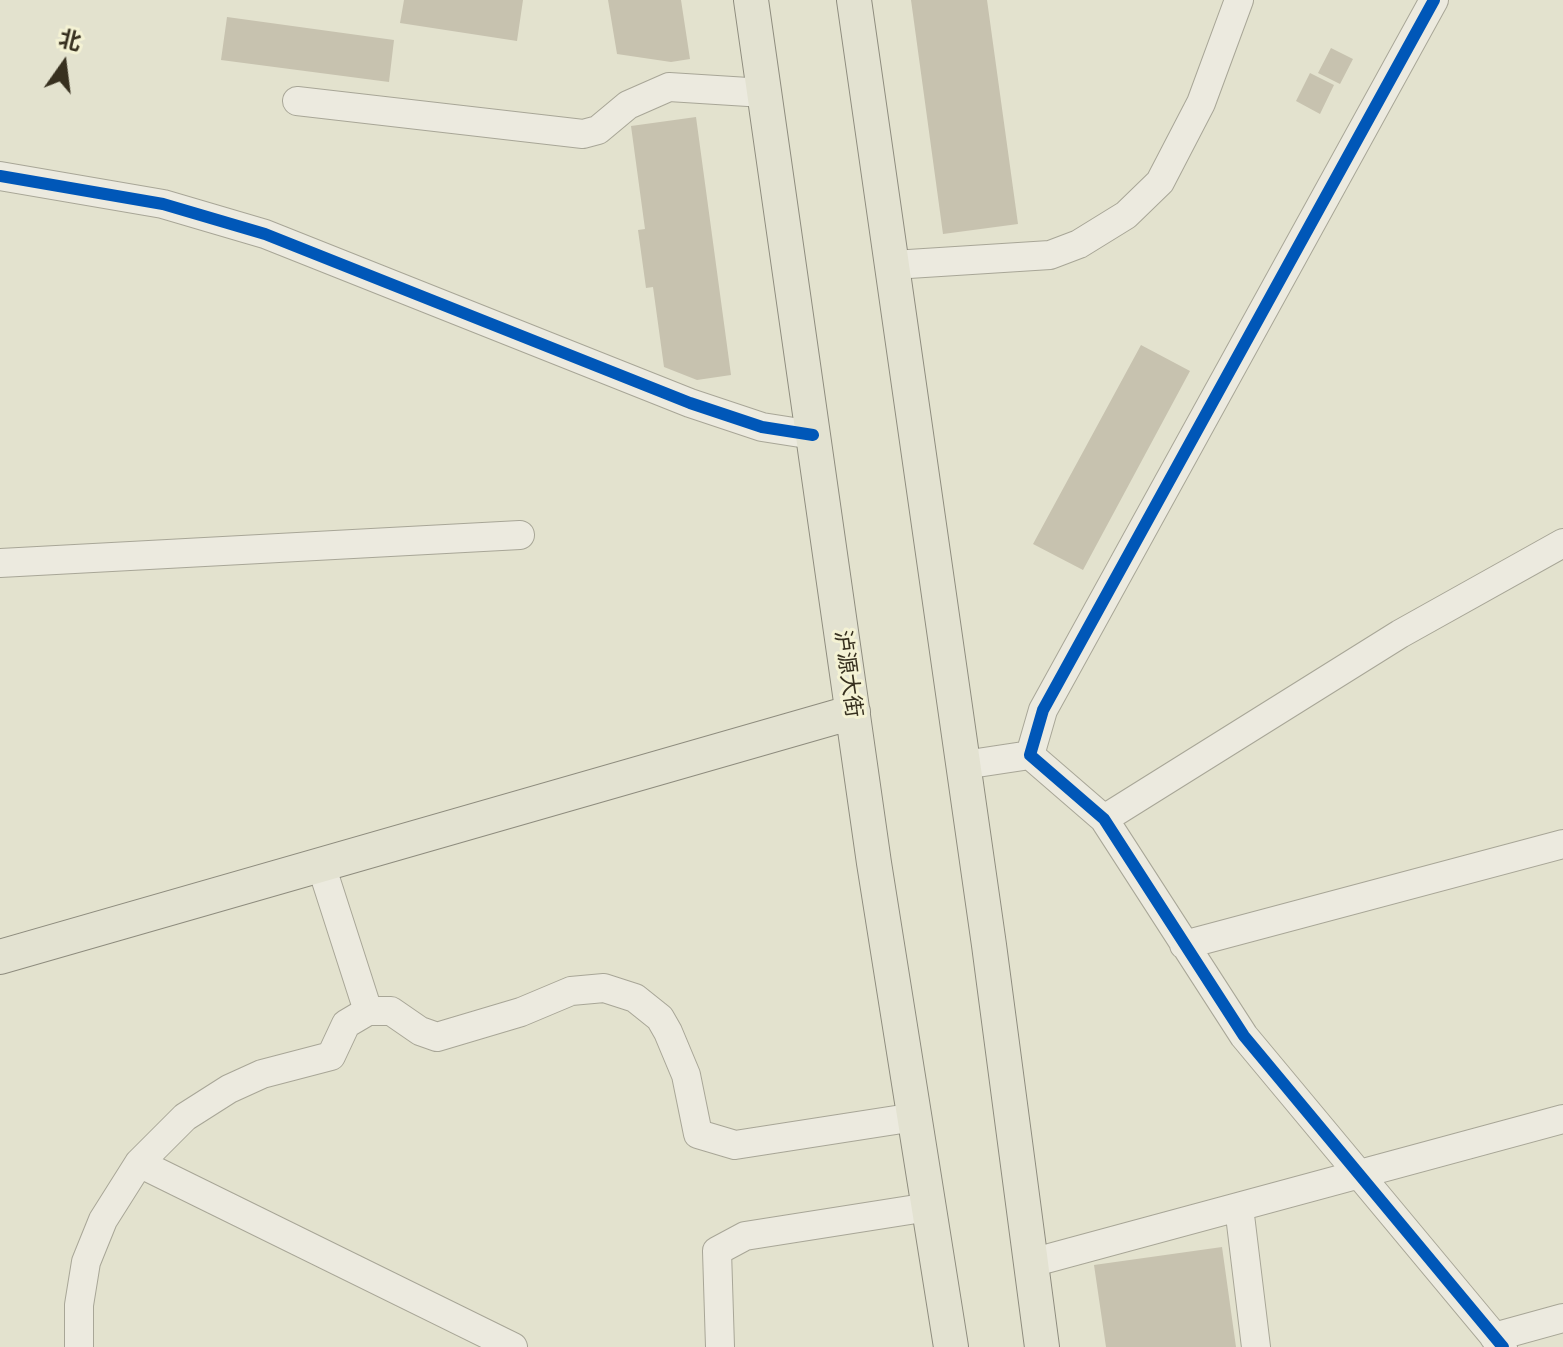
<!DOCTYPE html>
<html>
<head>
<meta charset="utf-8">
<style>
  body { margin:0 }
  #map { position:relative; width:1563px; height:1347px; overflow:hidden; background:#e3e2ce; font-family:"Times New Roman","Noto Sans SC",serif }
  canvas { display:block }
  .north { position:absolute; left:24px; top:24px; width:80px; height:80px; -webkit-text-stroke:6px #f4f2d4; paint-order:stroke; rotate:14deg; font-size:22px; font-weight:700; line-height:32px; text-align:center; color:#37301f }
  .north::after { content:''; display:block; margin:auto; width:28px; height:36px; background:#37301f; clip-path:polygon(50% 0,100% 100%,50% 72%,0 100%) }
</style>
</head>
<body>
<div id="map">
<canvas width="1563" height="1347"></canvas>
<div class="north">北</div>
</div>
<script>
const ctx = document.querySelector('canvas').getContext('2d');
ctx.lineJoin = 'round';
function paint(path, color) {
  ctx.fillStyle = color;
  ctx.fill(path, 'evenodd');
}
function shape(rows) {
  const path = new Path2D();
  for (const r of rows) {
    path.moveTo(r[0], r[1]);
    for (let i = 2; i < r.length; i += 2) path.lineTo(r[i], r[i + 1]);
  }
  return path;
}
function stroke(path, color, width, dash) {
  ctx.strokeStyle = color;
  ctx.lineWidth = width;
  ctx.lineCap = dash ? 'butt' : 'round';
  ctx.setLineDash(dash || []);
  ctx.stroke(path);
}
function write(font, color, halo, rows, align = 'center') {
  ctx.font = font + ' "Times New Roman","Noto Sans SC",serif';
  ctx.lineWidth = 6;
  ctx.setLineDash([]);
  ctx.textBaseline = 'middle';
  ctx.strokeStyle = halo;
  ctx.fillStyle = color;
  for (const [text, x, y, turn = 0] of rows) {
    ctx.save();
    ctx.translate(x, y);
    ctx.rotate((+turn || 0) * Math.PI / 180);
    ctx.textAlign = isNaN(turn) ? turn : align;
    if (halo) ctx.strokeText(text, 0, 0);
    ctx.fillText(text, 0, 0);
    ctx.restore();
  }
}
const building = shape([
  [404,0,523,0,517,41,400,23],
  [608,0,681,0,690,59,671,62,617,54],
  [911,0,987,0,1018,224,943,234],
  [227,17,394,40,389,82,221,60],
  [1331,48,1353,59,1340,84,1318,73],
  [1310,73,1334,85,1320,114,1296,101],
  [696,117,731,375,697,380,664,367,653,287,646,288,638,230,645,229,631,126],
  [1141,345,1190,371,1083,570,1033,544],
  [1222,1247,1236,1347,1106,1347,1094,1265]
]);
const minor = shape([
  [297,101,583,134,598,130,628,105,669,87,764,93],
  [0,176,163,204,265,234,690,403,762,427,813,435],
  [893,265,1050,255,1079,244,1126,215,1160,182,1201,103,1239,0],
  [0,563,520,535],
  [1030,755,1043,710,1434,0],
  [1030,755,1104,819,1244,1036,1503,1347],
  [964,765,1030,755],
  [1104,819,1400,634,1563,543],
  [321,865,368,1011],
  [1184,945,1563,844],
  [139,1163,513,1347],
  [1239,1207,1256,1347],
  [1031,1263,1563,1119],
  [1494,1337,1563,1318],
  [79,1347,79,1305,86,1262,103,1220,139,1163,185,1117,229,1089,262,1074,331,1056,346,1024,368,1011,391,1011,420,1031,437,1037,521,1012,571,991,604,988,635,998,660,1018,668,1032,686,1075,698,1134,735,1145,915,1117],
  [720,1347,717,1251,745,1236,929,1207]
]);
const major = shape([
  [751,0,874,863,951,1347],
  [854,0,989,945,1042,1347],
  [0,957,853,712]
]);
const cycleway = shape([
  [1434,0,1043,710,1030,755,1104,819,1244,1036,1503,1347],
  [0,176,163,204,265,234,690,403,762,427,813,435]
]);
const streetNames = [
  ["泸源大街",847,674,82]
];
paint(building, '#c7c2af');
stroke(minor, '#a8a697', 30);
stroke(major, '#8e8c7e', 36);
stroke(minor, '#eceadf', 28);
stroke(major, '#e3e2d1', 34);
stroke(cycleway, '#0057b8', 12);
write('22px', '#37301f', '#f4f2d4', streetNames);
</script>
</body>
</html>
